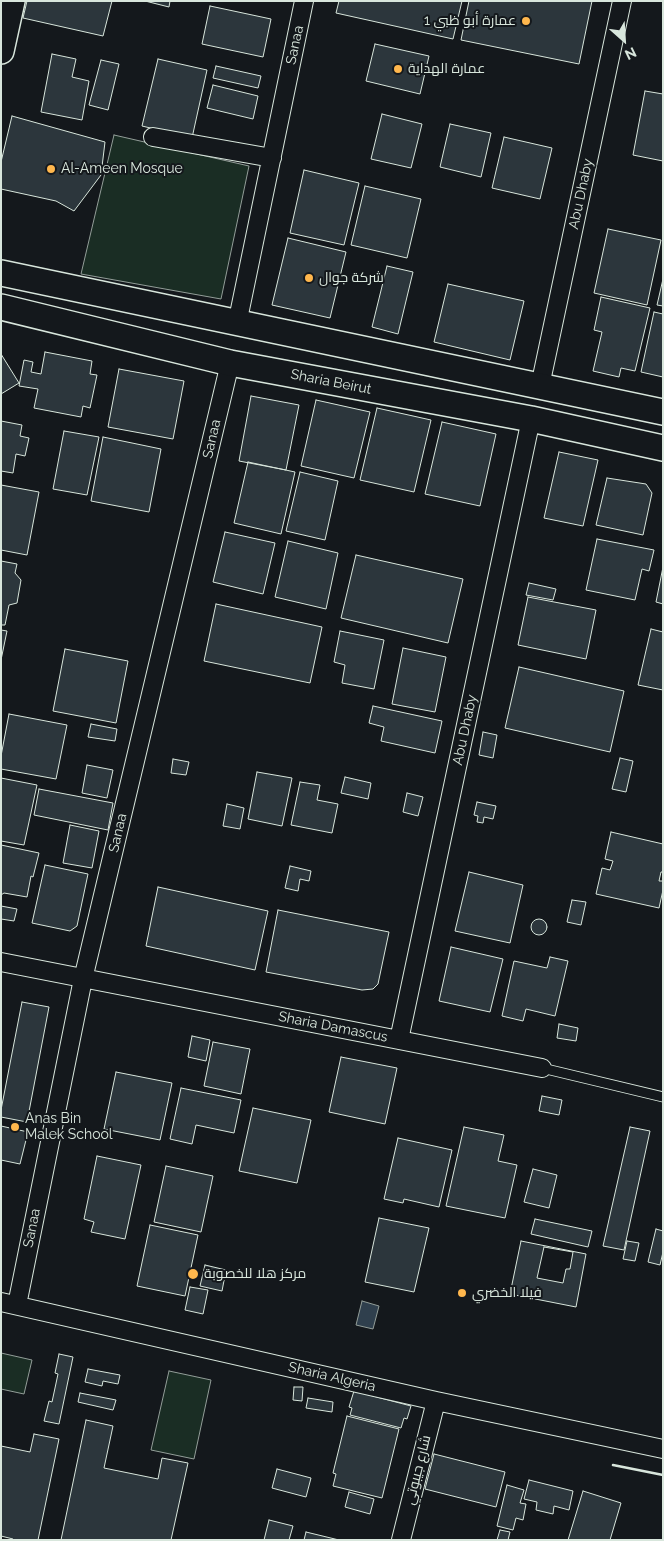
<!DOCTYPE html>
<html>
<head>
<meta charset="utf-8">
<style>
  body { margin:0 }
  #map { position:relative; width:664px; height:1541px; overflow:hidden; background:#14181c; font-family:Raleway,sans-serif }
  canvas { display:block }
  .frame { position:absolute; inset:0; border:2px solid #d8e6dc; pointer-events:none }
  .north { position:absolute; left:599px; top:15px; width:50px; height:50px; -webkit-text-stroke:4px #14181c; paint-order:stroke; rotate:154deg; font-size:14px; font-weight:700; line-height:20px; text-align:center; color:#d8e6dc }
  .north::after { content:''; display:block; margin:auto; width:18px; height:22px; background:#d8e6dc; clip-path:polygon(50% 0,100% 100%,50% 72%,0 100%) }
</style>
</head>
<body>
<div id="map">
<canvas width="664" height="1541"></canvas>
<div class="frame"></div>
<div class="north">N</div>
</div>
<script>
const ctx = document.querySelector('canvas').getContext('2d');
ctx.lineJoin = 'round';
function paint(path, color) {
  ctx.fillStyle = color;
  ctx.fill(path, 'evenodd');
}
function shape(rows) {
  const path = new Path2D();
  for (const r of rows) {
    if (r.length === 3) {
      path.moveTo(r[0] + r[2], r[1]);
      path.arc(r[0], r[1], r[2], 0, 2 * Math.PI);
      continue;
    }
    path.moveTo(r[0], r[1]);
    for (let i = 2; i < r.length; i += 2) path.lineTo(r[i], r[i + 1]);
  }
  return path;
}
function stroke(path, color, width, dash) {
  ctx.strokeStyle = color;
  ctx.lineWidth = width;
  ctx.lineCap = dash ? 'butt' : 'round';
  ctx.setLineDash(dash || []);
  ctx.stroke(path);
}
function write(font, color, halo, rows, align = 'center') {
  ctx.font = font + ' Raleway,Cairo,sans-serif';
  ctx.lineWidth = 4;
  ctx.setLineDash([]);
  ctx.textBaseline = 'middle';
  ctx.strokeStyle = halo;
  ctx.fillStyle = color;
  for (const [text, x, y, turn = 0] of rows) {
    ctx.save();
    ctx.translate(x, y);
    ctx.rotate((+turn || 0) * Math.PI / 180);
    ctx.textAlign = isNaN(turn) ? turn : align;
    if (halo) ctx.strokeText(text, 0, 0);
    ctx.fillText(text, 0, 0);
    ctx.restore();
  }
}
const green = shape([
  [114,135,249,166,221,299,81,274,114,135],
  [1,1353,32,1360,24,1394,1,1389,1,1353],
  [169,1371,211,1380,194,1459,151,1450,169,1371]
]);
const water = shape([
  [362,1301,379,1306,373,1329,356,1325,362,1301]
]);
const building = shape([
  [27,1,112,1,103,36,23,18,27,1],
  [145,1,170,1,169,7,145,1],
  [339,1,462,1,453,39,336,13,339,1],
  [469,1,592,1,579,64,461,40,469,1],
  [210,6,271,19,263,57,202,44,210,6],
  [375,44,429,56,420,94,366,81,375,44],
  [52,54,76,59,72,77,89,81,82,120,41,112,52,54],
  [158,59,207,70,192,138,142,126,158,59],
  [101,60,119,64,108,110,89,105,101,60],
  [216,66,261,76,258,88,213,78,216,66],
  [213,85,258,96,253,119,207,108,213,85],
  [645,91,663,94,663,161,633,155,645,91],
  [382,114,422,124,411,168,371,159,382,114],
  [12,116,105,142,101,175,74,211,56,201,1,189,1,162,12,116],
  [450,124,491,133,481,177,440,167,450,124],
  [504,137,552,148,540,199,492,188,504,137],
  [304,170,359,183,344,245,290,233,304,170],
  [365,186,421,199,407,258,351,245,365,186],
  [608,229,661,240,647,305,594,293,608,229],
  [288,238,346,252,330,318,272,305,288,238],
  [387,266,413,272,398,334,372,327,387,266],
  [663,279,663,306,657,305,663,279],
  [448,284,524,301,510,360,434,342,448,284],
  [601,297,650,308,635,371,621,368,619,377,593,371,602,332,594,330,601,297],
  [654,312,663,314,663,377,641,372,654,312],
  [45,352,92,361,90,374,97,375,90,408,83,406,81,417,34,408,38,389,19,386,24,360,33,362,31,372,41,374,45,352],
  [1,354,19,383,1,394,1,354],
  [119,369,184,381,173,439,108,427,119,369],
  [251,396,299,405,286,470,239,461,251,396],
  [316,400,370,412,354,478,301,466,316,400],
  [377,408,431,420,414,492,360,480,377,408],
  [1,421,22,425,20,436,29,438,25,456,16,454,13,473,1,471,1,421],
  [442,422,496,434,480,506,425,494,442,422],
  [64,431,99,437,87,495,53,489,64,431],
  [103,437,161,449,149,512,91,501,103,437],
  [559,452,598,460,583,526,544,518,559,452],
  [248,462,295,472,281,534,234,523,248,462],
  [300,472,338,481,325,540,286,531,300,472],
  [607,478,646,484,652,493,643,535,596,525,607,478],
  [1,485,39,492,27,555,1,550,1,485],
  [225,532,275,543,263,594,213,582,225,532],
  [597,539,654,550,649,571,642,569,635,600,586,590,597,539],
  [288,541,338,553,326,609,275,597,288,541],
  [356,555,463,579,448,643,341,618,356,555],
  [1,561,17,564,15,573,21,580,17,603,9,605,5,625,1,625,1,561],
  [663,567,663,604,656,602,663,567],
  [529,583,556,589,553,600,526,595,529,583],
  [528,597,596,610,586,659,518,645,528,597],
  [216,604,322,627,310,683,204,661,216,604],
  [651,629,663,632,663,690,638,685,651,629],
  [1,630,7,631,1,660,1,630],
  [340,631,384,640,374,689,342,683,345,665,334,662,340,631],
  [403,648,446,657,435,712,392,704,403,648],
  [65,649,128,661,116,723,53,711,65,649],
  [519,667,624,691,610,752,505,728,519,667],
  [373,706,442,721,435,753,381,741,384,727,369,723,373,706],
  [9,714,67,725,56,779,1,769,1,756,9,714],
  [91,724,117,729,115,741,88,737,91,724],
  [483,732,497,735,493,758,479,755,483,732],
  [620,758,633,761,626,792,612,789,620,758],
  [173,759,189,762,186,775,171,773,173,759],
  [87,765,113,770,107,798,82,793,87,765],
  [257,772,292,778,282,826,248,819,257,772],
  [345,777,371,783,368,799,341,793,345,777],
  [1,778,37,785,24,845,1,841,1,778],
  [300,782,320,785,317,800,338,804,332,833,291,825,300,782],
  [39,789,113,803,108,830,34,815,39,789],
  [407,793,423,797,418,816,403,812,407,793],
  [477,802,496,806,493,819,484,817,483,823,477,822,478,816,474,815,477,802],
  [227,804,244,808,240,829,223,826,227,804],
  [70,825,99,831,92,868,63,863,70,825],
  [611,832,663,844,663,872,661,872,659,881,663,881,663,890,659,908,596,894,602,868,610,870,613,861,605,859,611,832],
  [1,845,39,853,33,877,31,876,27,897,4,893,1,895,1,845],
  [45,865,88,874,77,926,70,931,32,923,45,865],
  [290,866,311,871,309,881,300,879,298,891,285,888,290,866],
  [469,872,523,885,510,943,455,931,469,872],
  [158,887,268,911,255,970,146,946,158,887],
  [572,900,586,902,581,925,567,922,572,900],
  [1,906,17,909,14,921,1,919,1,906],
  [278,910,389,932,378,984,373,989,362,990,266,972,278,910],
  [539,927,8],
  [451,947,503,959,490,1012,439,1001,451,947],
  [550,957,568,961,555,1016,526,1009,523,1021,502,1016,514,961,547,968,550,957],
  [22,1002,49,1007,27,1122,1,1117,1,1110,22,1002],
  [559,1024,578,1028,576,1041,557,1038,559,1024],
  [192,1036,210,1040,206,1061,188,1057,192,1036],
  [213,1042,250,1049,241,1094,204,1086,213,1042],
  [341,1057,397,1068,385,1124,329,1112,341,1057],
  [116,1072,172,1083,160,1140,104,1129,116,1072],
  [181,1088,241,1100,234,1133,196,1125,192,1144,170,1139,181,1088],
  [542,1096,562,1100,559,1115,539,1111,542,1096],
  [253,1108,311,1120,297,1183,239,1171,253,1108],
  [1,1126,28,1132,20,1164,1,1160,1,1126],
  [464,1127,504,1135,498,1161,517,1165,505,1218,446,1206,464,1127],
  [630,1127,650,1131,624,1250,603,1246,630,1127],
  [398,1138,452,1150,439,1207,404,1199,403,1203,384,1199,398,1138],
  [97,1156,141,1165,125,1239,91,1232,94,1222,84,1219,97,1156],
  [166,1166,213,1176,201,1232,154,1222,166,1166],
  [533,1169,557,1175,549,1208,524,1202,533,1169],
  [379,1218,429,1228,414,1292,365,1282,379,1218],
  [535,1219,592,1231,588,1247,531,1234,535,1219],
  [150,1225,198,1235,185,1296,137,1286,150,1225],
  [656,1229,663,1231,663,1252,660,1265,648,1262,656,1229],
  [521,1241,586,1254,576,1307,510,1294,521,1241],
  [627,1241,639,1243,635,1261,623,1259,627,1241],
  [544,1247,573,1252,570,1269,566,1269,563,1283,537,1278,544,1247],
  [205,1265,226,1270,222,1291,200,1286,205,1265],
  [190,1287,208,1290,203,1314,185,1310,190,1287],
  [59,1354,73,1357,59,1424,44,1421,49,1401,52,1402,58,1374,55,1373,59,1354],
  [88,1369,120,1375,118,1384,103,1381,102,1386,85,1382,88,1369],
  [294,1387,303,1387,302,1401,293,1400,294,1387],
  [354,1391,411,1406,407,1419,404,1418,401,1428,350,1415,352,1408,349,1407,354,1391],
  [80,1393,116,1400,113,1410,78,1402,80,1393],
  [308,1398,333,1402,332,1412,306,1408,308,1398],
  [347,1416,399,1429,382,1498,333,1486,336,1474,333,1473,347,1416],
  [86,1420,113,1426,104,1468,158,1479,162,1458,188,1463,171,1540,61,1540,86,1420],
  [34,1434,59,1439,38,1540,13,1540,13,1539,1,1536,1,1446,30,1452,34,1434],
  [434,1454,505,1472,496,1507,425,1489,434,1454],
  [277,1469,311,1478,306,1497,272,1488,277,1469],
  [529,1480,573,1491,569,1510,554,1506,553,1514,536,1510,537,1502,524,1499,529,1480],
  [507,1485,524,1490,520,1503,526,1504,523,1520,516,1518,513,1530,497,1526,507,1485],
  [583,1491,621,1503,610,1540,568,1540,583,1491],
  [349,1492,374,1499,370,1514,345,1507,349,1492],
  [269,1520,293,1526,289,1540,264,1540,269,1520],
  [500,1530,510,1532,508,1540,497,1540,500,1530],
  [306,1532,339,1540,304,1540,306,1532]
]);
const lane = shape([
  [542,1068,663,1097]
]);
const street = shape([
  [153,137,272,158],
  [237,324,304,1],
  [540,386,622,1],
  [1,962,542,1068],
  [399,1040,531,419],
  [1,1302,436,1401,663,1449],
  [17,1305,83,979,230,363],
  [401,1540,436,1401]
]);
const secondary = shape([
  [1,51,12,1],
  [1,273,663,412],
  [1,307,230,363,531,419,663,448]
]);
const wall = shape([
  [613,1465,663,1475]
]);
const markers = [
  [526,21,5,"#ffb74d"],
  [398,69,5,"#ffb74d"],
  [51,169,5,"#ffb74d"],
  [309,278,5,"#ffb74d"],
  [15,1127,5,"#ffb74d"],
  [193,1274,6,"#ffb74d"],
  [462,1293,5,"#ffb74d"]
];
const poiNames = [
  ["عمارة أبو ظبي 1",516,21,"right"],
  ["عمارة الهداية",408,69],
  ["Al-Ameen Mosque",61,169],
  ["شركة جوال",319,278],
  ["Anas Bin",25,1119],
  ["Malek School",25,1135],
  ["مركز هلا للخصوبة",204,1274],
  ["فيلا الخضري",472,1293]
];
const streetNames = [
  ["Sanaa",295,45,-78],
  ["Abu Dhaby",581,194,-78],
  ["Sharia Beirut",331,382,11],
  ["Sanaa",212,439,-77],
  ["Abu Dhaby",465,730,-78],
  ["Sanaa",118,833,-77],
  ["Sharia Damascus",333,1027,11],
  ["Sanaa",32,1228,-79],
  ["Sharia Algeria",332,1377,13],
  ["شارع جيبوتي",418,1470,-76]
];
paint(green, '#1a2d24');
stroke(green, '#939e99', 1);
paint(water, '#2f3f4d');
stroke(water, '#939e99', 1);
paint(building, '#2c363c');
stroke(building, '#d8e6dc', 1);
stroke(lane, '#d8e6dc', 11);
stroke(street, '#d8e6dc', 20);
stroke(secondary, '#d8e6dc', 28);
stroke(lane, '#14181c', 9);
stroke(street, '#14181c', 18);
stroke(secondary, '#14181c', 25);
stroke(wall, '#d8e6dc', 2.5);
for (const [x, y, r, color] of markers) {
  const dot = new Path2D();
  dot.arc(x, y, r, 0, 2 * Math.PI);
  ctx.fillStyle = color;
  ctx.fill(dot);
  stroke(dot, '#14181c', 2);
}
write('14px', '#d8e6dc', '#14181c', poiNames, 'left');
write('14px', '#d8e6dc', '#14181c', streetNames);
</script>
</body>
</html>
